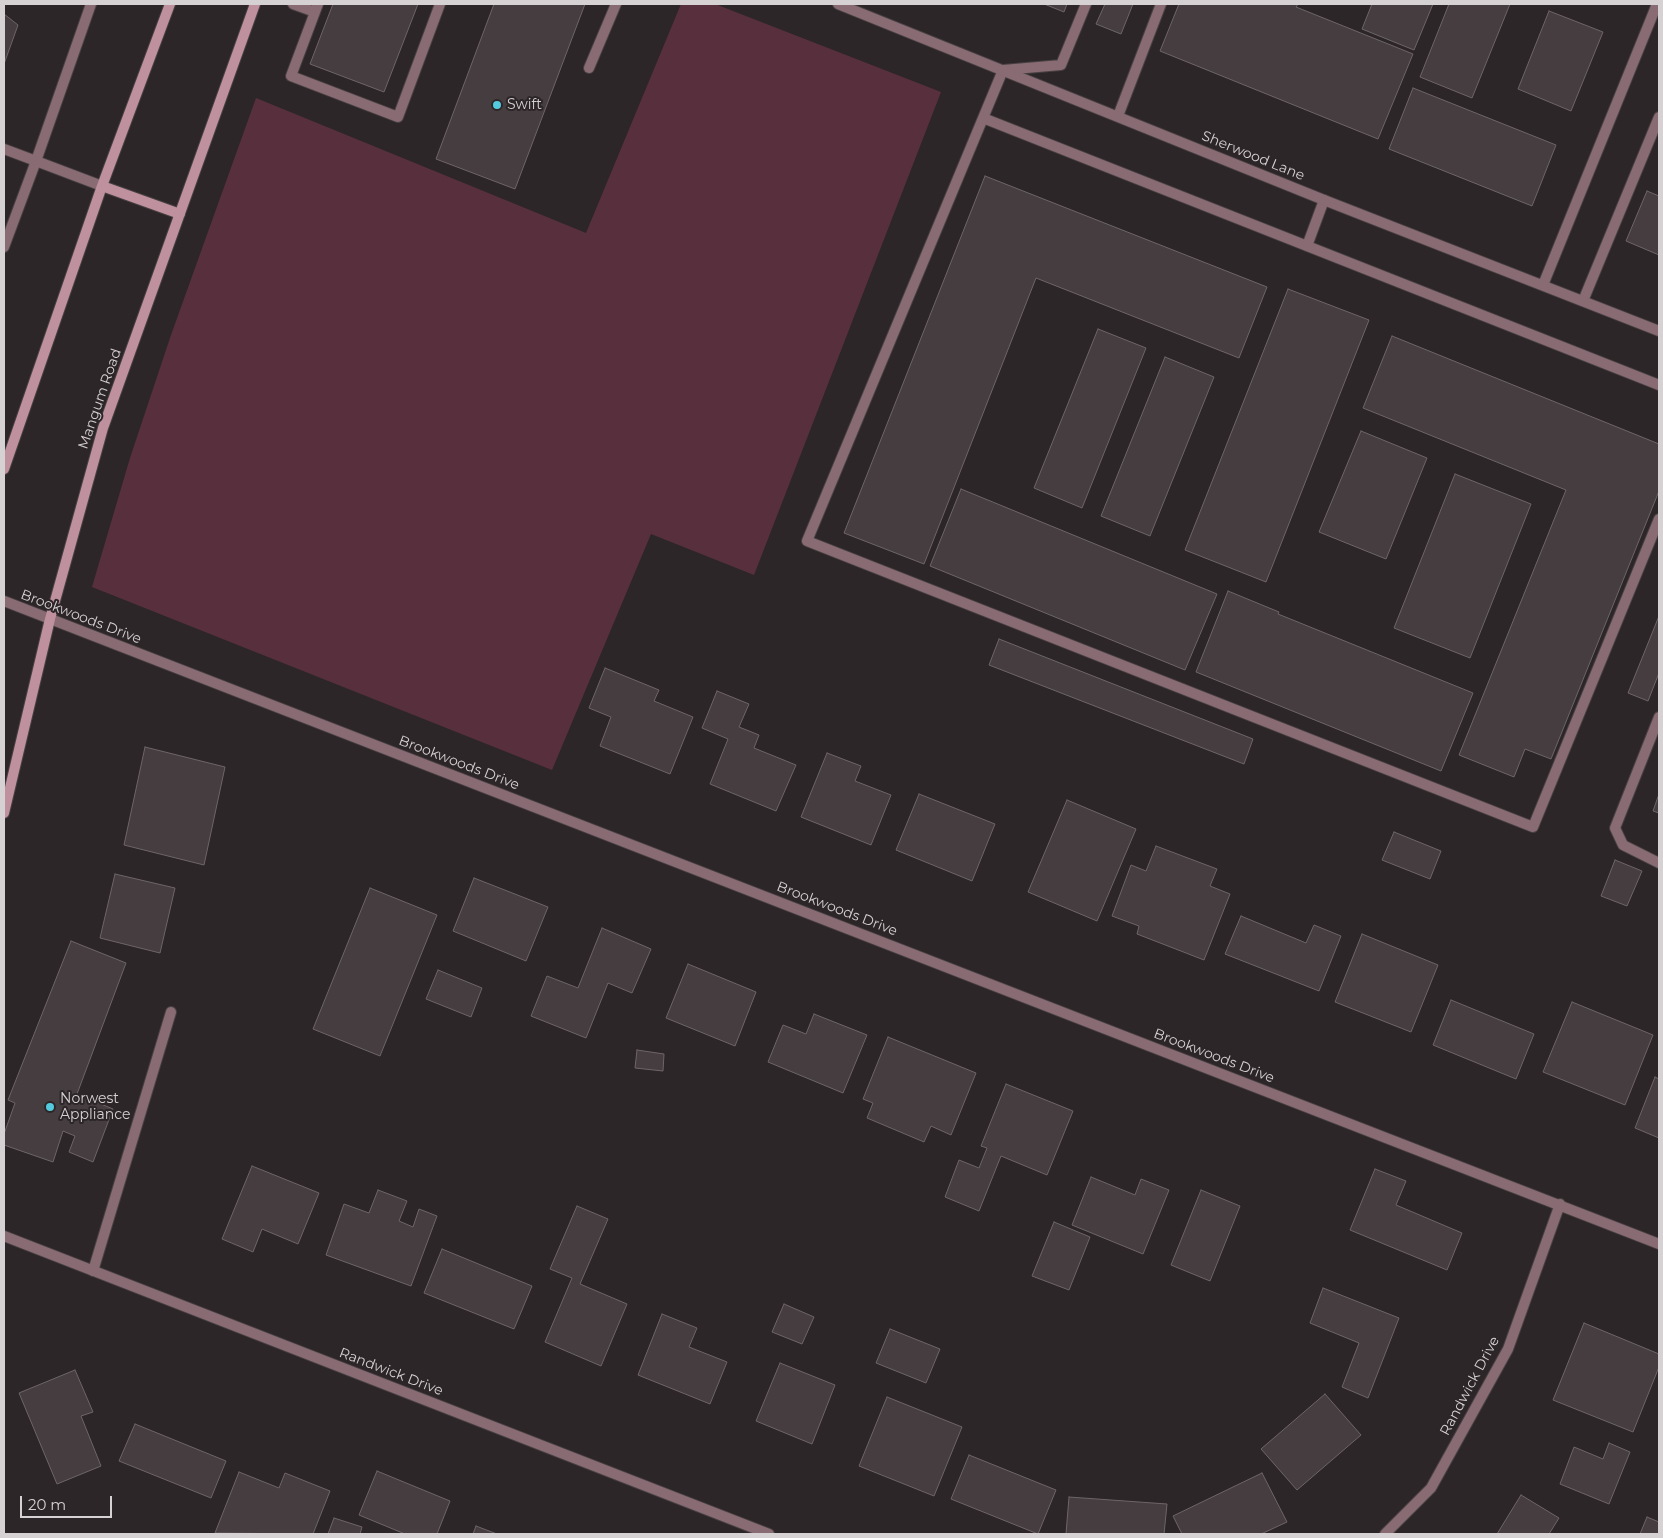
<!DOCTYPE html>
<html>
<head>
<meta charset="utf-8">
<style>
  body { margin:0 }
  #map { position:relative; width:1663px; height:1538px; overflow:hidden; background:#2d2628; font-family:Montserrat,sans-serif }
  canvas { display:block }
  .frame { position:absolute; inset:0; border:5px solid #d6d1d3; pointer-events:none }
  .scale { position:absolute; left:20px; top:1496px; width:92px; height:22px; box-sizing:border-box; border:2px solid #d6d1d3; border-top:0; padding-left:6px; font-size:15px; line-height:18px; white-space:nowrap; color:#d6d1d3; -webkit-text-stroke:4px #2d2628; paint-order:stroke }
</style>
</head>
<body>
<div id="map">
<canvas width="1663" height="1538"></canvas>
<div class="frame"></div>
<div class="scale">20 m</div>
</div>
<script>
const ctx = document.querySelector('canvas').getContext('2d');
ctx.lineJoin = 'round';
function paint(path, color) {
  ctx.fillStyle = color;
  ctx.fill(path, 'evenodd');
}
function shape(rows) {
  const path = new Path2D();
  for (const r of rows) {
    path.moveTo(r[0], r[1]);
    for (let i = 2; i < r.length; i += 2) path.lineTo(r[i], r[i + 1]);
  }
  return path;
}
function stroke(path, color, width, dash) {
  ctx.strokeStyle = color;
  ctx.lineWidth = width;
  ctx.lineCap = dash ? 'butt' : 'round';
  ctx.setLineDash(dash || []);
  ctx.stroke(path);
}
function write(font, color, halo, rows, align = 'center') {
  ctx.font = font + ' Montserrat,sans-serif';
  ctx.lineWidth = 4;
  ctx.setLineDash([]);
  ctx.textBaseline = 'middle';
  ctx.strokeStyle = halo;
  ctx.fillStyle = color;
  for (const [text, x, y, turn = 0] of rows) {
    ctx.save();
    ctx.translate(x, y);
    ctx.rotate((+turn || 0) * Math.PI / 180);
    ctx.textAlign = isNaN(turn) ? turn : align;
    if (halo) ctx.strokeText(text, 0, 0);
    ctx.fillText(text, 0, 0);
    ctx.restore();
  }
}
const green = shape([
  [681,4,715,4,941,92,754,575,651,534,552,770,92,587,130,458,171,335,256,98,586,233]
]);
const building = shape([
  [333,4,418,4,384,92,310,64,333,4],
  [494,4,585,4,515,189,436,159,494,4],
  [1044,4,1067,4,1064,12,1044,4],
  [1105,4,1133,4,1121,34,1096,24,1105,4],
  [1179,4,1298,4,1296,7,1413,54,1378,139,1160,51,1179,4],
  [1372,4,1433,4,1414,50,1362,29,1372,4],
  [1449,4,1510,4,1472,98,1420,77,1449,4],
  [1549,11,1603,32,1571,111,1518,89,1549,11],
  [4,14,18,25,4,64,4,14],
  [1413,88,1556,145,1532,206,1389,149,1413,88],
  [985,176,1267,287,1239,358,1036,278,924,564,844,533,985,176],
  [1647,191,1659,196,1659,255,1626,241,1647,191],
  [1288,289,1369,320,1266,582,1185,550,1288,289],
  [1098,329,1146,348,1082,508,1034,488,1098,329],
  [1392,336,1659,444,1659,491,1551,759,1525,749,1514,777,1459,755,1566,490,1363,408,1392,336],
  [1165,357,1214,377,1150,536,1101,516,1165,357],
  [1361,431,1427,458,1386,559,1319,532,1361,431],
  [1455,474,1531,504,1470,658,1394,628,1455,474],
  [961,489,1217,594,1185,670,930,566,961,489],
  [1228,591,1279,612,1278,614,1473,693,1441,771,1196,672,1228,591],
  [1659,616,1659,673,1648,701,1628,693,1659,616],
  [999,639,1253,739,1244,764,989,665,999,639],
  [605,668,659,690,654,701,693,717,670,774,600,746,611,717,589,708,605,668],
  [717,691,749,704,739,727,759,735,754,748,796,765,776,811,710,784,728,739,702,728,717,691],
  [145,747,225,767,204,865,124,845,145,747],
  [827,753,861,766,855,781,891,795,871,845,801,817,827,753],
  [919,794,995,824,972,881,896,850,919,794],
  [1659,794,1659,813,1653,811,1659,794],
  [1067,800,1136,829,1097,921,1028,892,1067,800],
  [1394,832,1441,851,1430,879,1382,860,1394,832],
  [1156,846,1217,869,1210,886,1230,894,1204,960,1137,934,1139,926,1112,916,1131,865,1146,871,1156,846],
  [1615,860,1642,871,1627,906,1601,896,1615,860],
  [115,874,175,888,160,953,100,938,115,874],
  [474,878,548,907,526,961,453,931,474,878],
  [370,888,437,915,380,1056,313,1029,370,888],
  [1241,916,1306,943,1314,925,1341,936,1319,991,1225,954,1241,916],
  [602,928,651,949,632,993,608,983,586,1038,531,1016,547,976,578,988,602,928],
  [1362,934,1438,965,1411,1032,1335,1002,1362,934],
  [71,941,126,963,77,1094,113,1109,93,1162,69,1152,75,1136,63,1131,53,1162,4,1145,4,1134,15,1103,8,1100,71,941],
  [688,964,756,992,735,1046,666,1018,688,964],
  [438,970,482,988,471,1017,426,999,438,970],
  [1451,1000,1534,1034,1516,1079,1433,1045,1451,1000],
  [1572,1002,1653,1035,1625,1105,1543,1072,1572,1002],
  [814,1014,867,1035,843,1093,768,1062,783,1025,806,1034,814,1014],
  [888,1037,976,1073,951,1135,931,1126,924,1142,867,1118,873,1103,863,1099,888,1037],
  [637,1050,664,1054,663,1071,635,1068,637,1050],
  [1655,1077,1659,1079,1659,1138,1635,1128,1655,1077],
  [1006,1084,1073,1111,1047,1175,1001,1156,979,1211,945,1197,959,1160,979,1168,987,1148,981,1146,1006,1084],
  [252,1166,319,1193,298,1244,262,1229,253,1252,222,1239,252,1166],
  [1375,1169,1406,1181,1396,1205,1462,1233,1447,1270,1350,1230,1375,1169],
  [1091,1177,1135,1195,1141,1179,1169,1190,1143,1254,1072,1225,1091,1177],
  [378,1190,407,1201,399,1221,413,1227,419,1209,437,1216,411,1286,326,1255,344,1204,369,1213,378,1190],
  [1201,1190,1240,1206,1210,1281,1171,1265,1201,1190],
  [577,1206,608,1219,580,1284,627,1304,601,1366,545,1342,572,1278,550,1269,577,1206],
  [1054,1222,1090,1237,1069,1290,1032,1276,1054,1222],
  [442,1249,532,1286,514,1329,424,1293,442,1249],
  [1323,1288,1399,1318,1368,1398,1342,1387,1359,1343,1310,1323,1323,1288],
  [784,1304,814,1317,802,1344,772,1332,784,1304],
  [662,1314,697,1328,689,1347,727,1362,710,1404,638,1375,662,1314],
  [1584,1323,1659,1354,1659,1367,1633,1432,1553,1400,1584,1323],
  [890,1329,940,1349,926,1383,876,1363,890,1329],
  [780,1363,835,1385,812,1444,756,1421,780,1363],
  [75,1370,93,1412,81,1416,101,1466,57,1484,19,1393,75,1370],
  [1325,1394,1361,1435,1297,1490,1261,1449,1325,1394],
  [887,1397,962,1427,934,1496,859,1466,887,1397],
  [135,1424,226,1461,211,1498,119,1461,135,1424],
  [1609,1443,1630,1452,1609,1504,1560,1484,1574,1447,1603,1459,1609,1443],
  [969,1455,1056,1490,1038,1534,951,1499,969,1455],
  [377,1471,450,1501,437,1534,405,1534,359,1515,377,1471],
  [239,1472,279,1488,285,1473,330,1491,313,1534,215,1533,239,1472],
  [1262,1473,1287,1522,1261,1534,1182,1534,1173,1516,1262,1473],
  [1521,1495,1559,1518,1549,1534,1497,1534,1521,1495],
  [1069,1497,1167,1504,1164,1534,1066,1534,1069,1497],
  [1647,1517,1659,1522,1659,1534,1640,1534,1647,1517],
  [334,1518,362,1527,360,1534,328,1534,334,1518],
  [476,1526,497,1534,473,1534,476,1526]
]);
const service = shape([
  [293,4,315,12],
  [318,4,291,76,398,117,440,4],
  [1086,4,1061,65,1003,70,807,541,1533,827,1659,519],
  [589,68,616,4],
  [1118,116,1161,4],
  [983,118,1659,385],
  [4,149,36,161,91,4],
  [1307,246,1324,200],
  [4,247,36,161,102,186],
  [1543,285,1657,4],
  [1583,301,1659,117],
  [1659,717,1615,828,1623,845,1659,863],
  [93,1271,171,1012]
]);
const minor = shape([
  [4,601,1659,1244],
  [4,1236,769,1534],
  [1385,1534,1431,1488,1508,1349,1560,1204]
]);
const tertiary = shape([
  [838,4,1324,200,1659,331]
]);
const secondary = shape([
  [102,186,180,214],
  [4,469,102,186,170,4],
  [4,813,50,619,103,428,255,4]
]);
const markers = [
  [497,105,5,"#54cade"],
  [50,1107,5,"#54cade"]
];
const poiNames = [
  ["Swift",507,105],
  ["Norwest",60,1099],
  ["Appliance",60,1115]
];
const streetNames = [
  ["Sherwood Lane",1253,156,22],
  ["Mangum Road",100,399,-71],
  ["Brookwoods Drive",81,617,21],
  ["Brookwoods Drive",459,763,21],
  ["Brookwoods Drive",837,909,21],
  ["Brookwoods Drive",1214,1056,21],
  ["Randwick Drive",391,1372,21],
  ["Randwick Drive",1470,1386,-62]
];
paint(green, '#58303d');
paint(building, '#453d3f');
stroke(building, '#6e6568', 1);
stroke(service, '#484143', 12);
stroke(minor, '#484143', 12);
stroke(tertiary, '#484143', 12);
stroke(secondary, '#484143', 12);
stroke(service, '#886b73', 10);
stroke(minor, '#886b73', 10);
stroke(tertiary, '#886b73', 10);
stroke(secondary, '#bf919e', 10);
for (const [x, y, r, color] of markers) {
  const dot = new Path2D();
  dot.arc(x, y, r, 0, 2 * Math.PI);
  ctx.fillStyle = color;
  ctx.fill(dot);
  stroke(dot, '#2d2628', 2);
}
write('14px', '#d6d1d3', '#2d2628', poiNames, 'left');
write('14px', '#d6d1d3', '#2d2628', streetNames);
</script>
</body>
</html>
